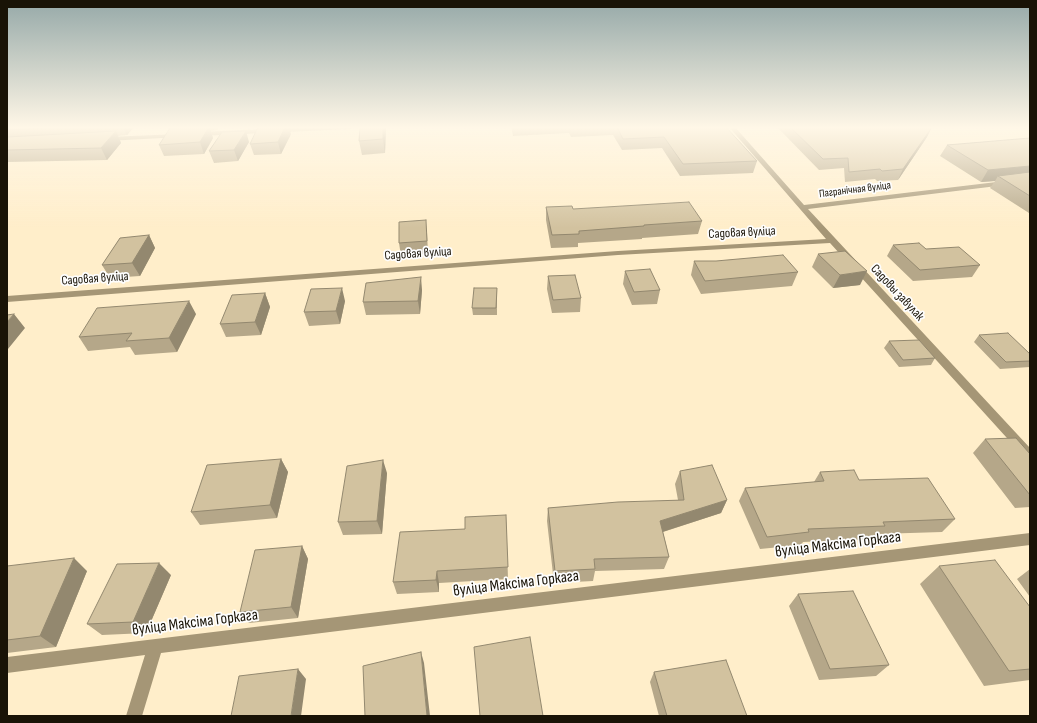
<!DOCTYPE html>
<html>
<head>
<meta charset="utf-8">
<style>
  body { margin:0 }
  #map { position:relative; width:1037px; height:723px; overflow:hidden; background:#ffeeca; font-family:"Sofia Sans Condensed",sans-serif }
  canvas { display:block }
  .frame { position:absolute; inset:0; border:8px solid #191306; pointer-events:none }
</style>
</head>
<body>
<div id="map">
<canvas width="1037" height="723"></canvas>
<div class="frame"></div>
</div>
<script>
const ctx = document.querySelector('canvas').getContext('2d');
ctx.lineJoin = 'round';
function shape(rows) {
  const path = new Path2D();
  for (const r of rows) {
    path.moveTo(r[0], r[1]);
    for (let i = 2; i < r.length; i += 2) path.lineTo(r[i], r[i + 1]);
  }
  return path;
}
function paint(path, color) {
  ctx.fillStyle = color;
  ctx.fill(path, 'evenodd');
}
function stroke(path, color, width, dash) {
  ctx.strokeStyle = color;
  ctx.lineWidth = width;
  ctx.lineCap = dash ? 'butt' : 'round';
  ctx.setLineDash(dash || []);
  ctx.stroke(path);
}
function write(font, color, halo, rows, align = 'center') {
  ctx.font = font + ' "Sofia Sans Condensed",sans-serif';
  ctx.lineWidth = 3.5;
  ctx.setLineDash([]);
  ctx.textBaseline = 'middle';
  ctx.strokeStyle = halo;
  ctx.fillStyle = color;
  for (const [text, x, y, turn = 0] of rows) {
    ctx.save();
    ctx.translate(x, y);
    ctx.rotate((+turn || 0) * Math.PI / 180);
    ctx.textAlign = isNaN(turn) ? turn : align;
    if (halo) ctx.strokeText(text, 0, 0);
    ctx.fillText(text, 0, 0);
    ctx.restore();
  }
}
const street = shape([
  [308,127,354,127,351,129,199,136,196,134,199,132,308,127],
  [729,127,735,127,804,205,1030,178,1030,182,808,209,1030,448,1030,461,1026,459,830,243,618,255,7,302,7,296,618,251,826,239,729,127],
  [179,134,181,135,181,137,107,141,104,139,107,137,179,134],
  [1030,533,1030,545,161,653,142,716,126,716,145,655,7,673,7,657,1030,533]
]);
const wall = shape([
  [7,127,134,127,127,135,118,136,121,143,107,160,7,162],
  [178,127,219,127,217,130,211,131,213,138,204,154,164,156,159,145,178,128],
  [360,127,386,127,385,153,362,155,359,141],
  [511,127,726,127,757,161,753,173,680,176,662,148,622,150,613,135,571,137,569,133,513,136],
  [778,127,932,127,927,137,898,180,877,181,875,179,845,182,844,168,819,170,778,128],
  [291,134,281,154,254,155,250,144],
  [1030,138,1030,213,1029,213,990,188,995,181,981,182,940,156,947,145],
  [249,142,238,161,214,163,209,151],
  [546,207,573,209,702,221,698,234,642,238,642,239,578,243,578,247,551,248,546,220],
  [427,233,428,254,401,256,399,243],
  [149,235,155,248,140,276,110,278,102,265],
  [893,245,926,249,980,265,972,277,913,281,887,256],
  [818,254,860,285,833,288,812,267],
  [694,261,798,272,792,286,701,294,691,275],
  [625,271,660,290,657,304,632,305,623,284],
  [548,276,581,298,580,312,552,313,547,289],
  [497,288,497,315,473,315,472,308],
  [422,290,420,314,366,315,363,302],
  [265,293,270,307,261,335,226,337,220,324],
  [345,301,340,324,309,326,304,312],
  [196,314,177,352,135,355,130,347,88,351,79,337],
  [979,335,1030,354,1030,367,1000,369,974,342],
  [889,341,935,358,931,365,899,367,884,348],
  [985,439,1030,454,1030,507,1015,508,973,453],
  [281,459,288,472,277,518,200,525,191,512],
  [680,471,727,500,721,513,663,532,669,557,664,569,595,571,593,581,554,583,547,521,548,508,678,500,675,484],
  [820,472,859,480,955,519,942,532,878,534,874,539,803,542,801,545,760,549,739,501,745,488,814,482],
  [387,473,382,534,343,535,338,522],
  [506,515,508,579,439,583,439,592,397,594,393,582,465,529],
  [302,546,308,559,298,618,249,623,240,612],
  [7,566,87,571,56,647,7,653],
  [939,566,1030,607,1030,680,984,686,920,584],
  [1030,569,1030,597,1017,579],
  [171,575,146,633,102,635,87,624],
  [798,594,889,665,876,676,819,680,789,606],
  [654,672,747,716,659,716,650,682]
]);
const shadedWall = shape([
  [123,127,134,127,127,135],
  [209,127,213,138,204,154,200,142],
  [285,127,289,127,291,134,281,154,278,142],
  [383,127,386,127,385,153,383,139],
  [932,127,927,137,898,180,903,169],
  [116,131,121,143,107,160,101,148],
  [246,131,249,142,238,161,234,150],
  [1030,166,1030,177,998,176,995,181,981,182,988,170],
  [149,235,155,248,140,276,132,263],
  [867,271,860,285,833,288,840,275],
  [421,277,422,290,420,314,418,301],
  [342,288,345,301,340,324,336,311],
  [265,293,270,307,261,335,255,322],
  [189,301,196,314,177,352,169,338],
  [14,314,25,328,8,349,7,348,7,322],
  [281,459,288,472,277,518,270,505],
  [383,460,387,473,382,534,377,521],
  [727,500,721,513,656,534,660,521],
  [302,546,308,559,298,618,291,607],
  [74,558,87,571,56,647,40,636],
  [159,563,171,575,146,633,133,622],
  [437,571,439,583,439,592,436,580],
  [421,652,424,663,430,716,427,716],
  [298,669,306,679,301,716,291,716]
]);
const building = shape([
  [7,127,59,127,7,130,7,127],
  [195,127,209,127,200,142,159,145,170,128,195,127],
  [258,127,285,127,278,142,250,144,258,127],
  [360,127,383,127,383,139,359,141,360,127],
  [617,127,726,127,757,161,683,164,664,137,623,139,617,127],
  [790,127,932,127,903,169,882,171,880,169,849,172,848,158,823,159,790,127],
  [116,131,101,148,7,150,7,137,116,131],
  [246,131,234,150,209,151,222,132,246,131],
  [1030,138,1030,166,988,170,947,145,1030,138],
  [1030,172,1030,196,998,176,1030,172],
  [689,202,702,221,644,225,644,226,579,231,579,234,552,235,546,207,572,206,573,209,689,202],
  [426,220,427,241,399,243,399,222,426,220],
  [149,235,132,263,102,265,120,238,149,235],
  [919,243,926,249,959,247,980,265,920,270,893,245,919,243],
  [845,251,867,271,840,275,818,254,845,251],
  [783,255,798,272,705,281,694,261,716,261,783,255],
  [650,269,660,290,634,292,625,271,650,269],
  [575,275,581,298,553,300,548,276,575,275],
  [421,277,418,301,363,302,366,283,421,277],
  [342,288,336,311,304,312,311,289,342,288],
  [474,288,497,288,496,308,472,308,474,288],
  [265,293,255,322,220,324,232,295,265,293],
  [189,301,169,338,126,341,132,333,79,337,97,308,189,301],
  [14,314,7,322,7,315,14,314],
  [1008,333,1030,354,1030,361,1006,362,979,335,1008,333],
  [919,340,935,358,903,360,889,341,919,340],
  [1016,438,1030,454,1030,495,985,439,1016,438],
  [281,459,270,505,191,512,207,465,281,459],
  [383,460,377,521,338,522,347,466,383,460],
  [712,465,727,500,660,521,669,557,594,559,595,569,555,571,548,508,618,502,684,500,680,471,712,465],
  [854,470,859,480,928,478,955,519,883,522,885,526,808,529,809,532,767,537,745,488,824,481,820,472,854,470],
  [506,515,508,567,437,571,436,580,393,582,400,532,465,529,465,517,506,515],
  [302,546,291,607,240,612,255,550,302,546],
  [74,558,40,636,7,640,7,566,74,558],
  [995,560,1030,607,1030,669,1009,671,939,566,995,560],
  [159,563,133,622,87,624,117,564,159,563],
  [853,591,889,665,830,669,798,594,853,591],
  [530,637,543,716,480,716,474,647,530,637],
  [421,652,427,716,365,716,363,666,421,652],
  [726,660,747,716,667,716,654,672,726,660],
  [298,669,291,716,231,716,239,676,298,669]
]);
const farStreetnames = [
  ["Пагранічная вуліца",855,190,-7]
];
const streetNames = [
  ["Садовая вуліца",742,233,-3],
  ["Садовая вуліца",418,254,-4],
  ["Садовая вуліца",95,279,-4],
  ["Садовы завулак",897,293,47]
];
const nearStreetnames = [
  ["вуліца Максіма Горкага",838,545,-7],
  ["вуліца Максіма Горкага",516,584,-7],
  ["вуліца Максіма Горкага",195,623,-7]
];
paint(street, '#a59676');
paint(wall, '#b5a789');
paint(shadedWall, '#93886f');
paint(building, '#d2c29f');
stroke(building, '#93886f', 1);
const sky = ctx.createLinearGradient(0, 0, 0, 228);
sky.addColorStop(0, '#96a9a8');
sky.addColorStop(0.56, '#fff7e7');
sky.addColorStop(1, '#fff7e700');
ctx.fillStyle = sky;
ctx.fillRect(0, 0, 1037, 228);
write('11px', '#191306', '#fdfdfd', farStreetnames);
write('13px', '#191306', '#fdfdfd', streetNames);
write('16px', '#191306', '#fdfdfd', nearStreetnames);
</script>
</body>
</html>
